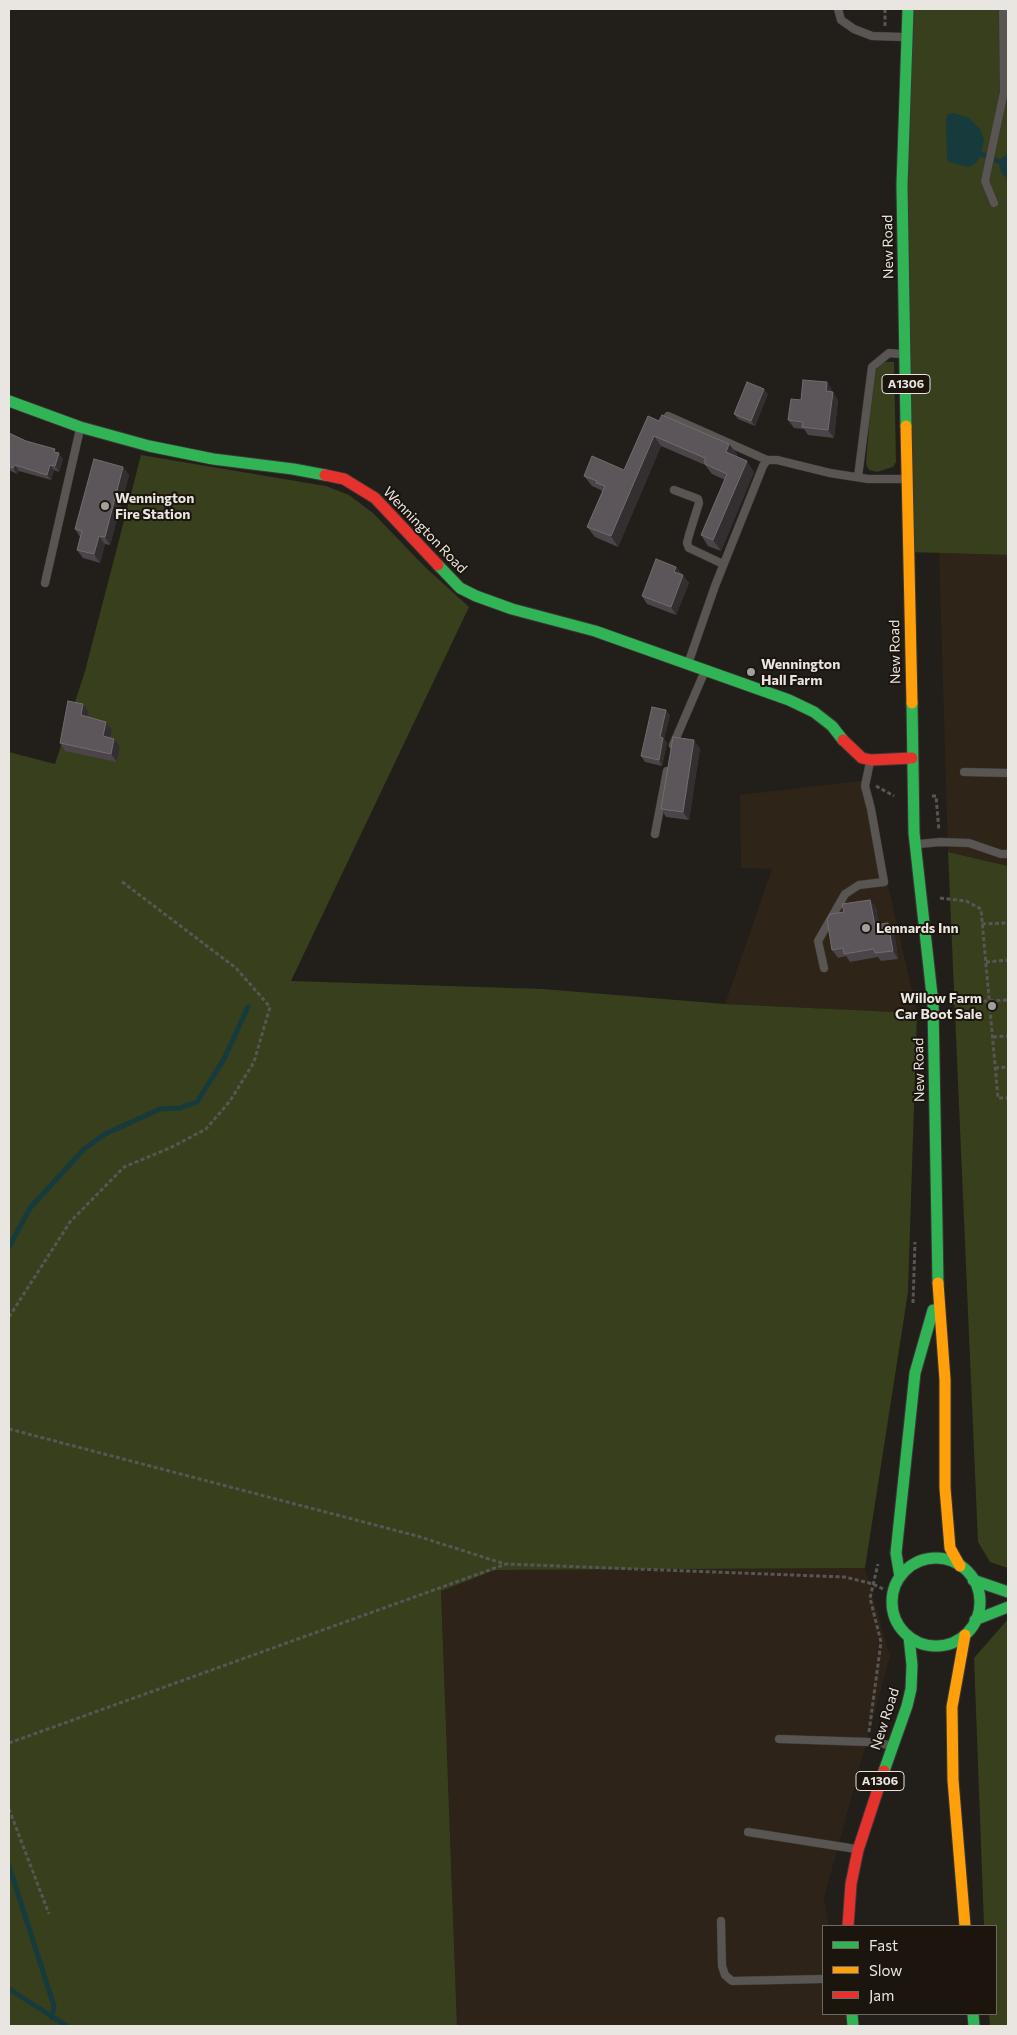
<!DOCTYPE html>
<html>
<head>
<meta charset="utf-8">
<style>
  body { margin:0 }
  #map { position:relative; width:1017px; height:2035px; overflow:hidden; background:#221e1a; font-family:Commissioner,sans-serif }
  canvas { display:block }
  .frame { position:absolute; inset:0; border:10px solid #e9e5e0; pointer-events:none }
  .legend { position:absolute; left:822px; top:1925px; width:175px; height:90px; box-sizing:border-box; background:#1c150e; border:1px solid #6e6862; margin:0; padding:6px 9px; list-style:none; font-size:15px; color:#e9e5e0 }
  .legend li { display:flex; align-items:center; gap:10px; height:25px }
  .legend b { width:25px; border:1px solid #6e6862 }
</style>
</head>
<body>
<div id="map">
<canvas width="1017" height="2035"></canvas>
<div class="frame"></div>
<ul class="legend">
<li><b style="height:6px;background:#30b455"></b>Fast</li>
<li><b style="height:6px;background:#ff9f0a"></b>Slow</li>
<li><b style="height:6px;background:#e5322d"></b>Jam</li>
</ul>
</div>
<script>
const ctx = document.querySelector('canvas').getContext('2d');
ctx.lineJoin = 'round';
function paint(path, color) {
  ctx.fillStyle = color;
  ctx.fill(path, 'evenodd');
}
function shape(rows) {
  const path = new Path2D();
  for (const r of rows) {
    if (r.length === 3) {
      path.moveTo(r[0] + r[2], r[1]);
      path.arc(r[0], r[1], r[2], 0, 2 * Math.PI);
      continue;
    }
    path.moveTo(r[0], r[1]);
    for (let i = 2; i < r.length; i += 2) path.lineTo(r[i], r[i + 1]);
  }
  return path;
}
function stroke(path, color, width, dash) {
  ctx.strokeStyle = color;
  ctx.lineWidth = width;
  ctx.lineCap = dash ? 'butt' : 'round';
  ctx.setLineDash(dash || []);
  ctx.stroke(path);
}
function write(font, color, halo, rows, align = 'center') {
  ctx.font = font + ' Commissioner,sans-serif';
  ctx.lineWidth = 4;
  ctx.setLineDash([]);
  ctx.textBaseline = 'middle';
  ctx.strokeStyle = halo;
  ctx.fillStyle = color;
  for (const [text, x, y, turn = 0] of rows) {
    ctx.save();
    ctx.translate(x, y);
    ctx.rotate((+turn || 0) * Math.PI / 180);
    ctx.textAlign = isNaN(turn) ? turn : align;
    if (halo) ctx.strokeText(text, 0, 0);
    ctx.fillText(text, 0, 0);
    ctx.restore();
  }
}
const commercial = shape([
  [939,553,1008,555,1008,866,948,852],
  [866,780,871,809,917,1013,725,1004,772,869,741,868,740,795]
]);
const built = shape([
  [865,1568,890,1656,824,1898,829,1926,823,1926,823,2014,846,2014,849,2026,457,2026,441,1587,495,1570]
]);
const green = shape([
  [908,9,1008,9,1008,555,908,552],
  [885,362,894,362,896,462,893,467,877,472,869,470,866,464,873,376,879,366],
  [141,455,326,486,349,495,373,513,425,567,469,607,291,981,543,989,725,1004,917,1013,908,1292,865,1568,495,1570,441,1591,457,2026,9,2026,9,752,55,764,85,671],
  [948,852,1008,866,1008,1568,990,1562,978,1542],
  [1008,1619,1008,2026,990,2026,989,2014,996,2014,996,1926,984,1926,974,1658]
]);
const water = shape([
  [953,113,969,118,980,129,984,139,981,155,975,164,968,167,949,162,947,158,946,119,948,114],
  [1008,150,1008,178,1007,178,1002,174,998,161,1006,155]
]);
const stream = shape([
  [981,154,998,161],
  [9,1247,30,1208,84,1149,105,1134,160,1109,180,1108,197,1102,224,1059,248,1007],
  [9,1866,54,2006,52,2018],
  [9,1989,67,2026]
]);
const path = shape([
  [885,26,885,9],
  [876,786,894,796],
  [932,796,936,796,939,831],
  [940,898,966,901,981,909,998,1098,1008,1098],
  [982,924,1008,923],
  [986,962,1008,960],
  [951,1003,1008,1000],
  [993,1037,1008,1036],
  [995,1068,1008,1067],
  [913,1303,915,1242],
  [9,1317,70,1222,124,1167,170,1148,206,1129,230,1101,254,1062,270,1007,236,968,121,881],
  [9,1429,417,1536,505,1564],
  [869,1732,881,1642,870,1598,878,1564],
  [9,1743,506,1564,845,1577,873,1584,883,1589],
  [9,1809,49,1914]
]);
const lane = shape([
  [838,9,841,20,854,29,872,36,903,37],
  [994,203,985,181,1004,92,1003,9],
  [668,416,767,460],
  [858,477,872,367,889,353,901,354],
  [674,490,698,499,699,503,689,535,687,543,689,548,723,564],
  [45,583,80,429],
  [689,661,715,586,763,466,767,460,777,460,830,473,868,479,903,479],
  [673,745,704,673],
  [964,772,1008,773],
  [655,834,667,771],
  [919,844,940,842,969,843,1001,854,1008,854],
  [824,968,818,941,845,894,859,885,884,882,871,809,865,786,870,762],
  [779,1739,868,1742,890,1745],
  [748,1832,856,1849],
  [721,1921,722,1966,725,1975,732,1981,823,1979]
]);
const fast = shape([
  [9,401,80,427,149,446,213,459,293,469,325,475],
  [906,426,902,185,908,9],
  [438,565,460,588,476,596,512,609,595,631,789,700,814,712,832,726,843,740],
  [912,703,914,833,933,1004,938,1283],
  [936,1602,44],
  [900,1577,896,1553,915,1373,933,1310],
  [973,1580,1008,1592],
  [975,1620,1008,1607],
  [884,1771,907,1706,911,1689,912,1665,909,1637],
  [852,2014,853,2026],
  [973,2014,974,2026]
]);
const slow = shape([
  [906,426,912,703],
  [938,1283,945,1380,945,1488,950,1548,960,1566],
  [965,1635,952,1707,953,1780,965,1926]
]);
const jam = shape([
  [325,475,344,479,375,498,438,565],
  [843,740,862,758,871,760,912,758],
  [848,1926,851,1884,858,1850,884,1771]
]);
const wall = shape([
  [832,390,832,392,838,400,834,438,808,435,804,429,794,428,788,420,801,400],
  [768,394,755,426,738,419,734,414],
  [659,421,729,444,737,454,736,457,754,472,721,551,708,546,701,535,725,480,712,474,705,465,661,446,618,547,595,537,587,527,602,492,601,490,592,486,584,476,624,470],
  [9,433,26,441,57,453,63,459,59,472,54,470,51,480,19,471,17,474,9,470],
  [123,467,129,475,110,545,105,544,100,563,83,558,77,550,80,537,75,529],
  [676,567,689,583,676,615,647,604,642,596],
  [89,712,88,717,106,722,112,730,110,738,120,747,117,762,65,751,60,743],
  [670,715,664,739,667,743,662,766,645,762,641,756],
  [700,748,689,820,666,817,661,809],
  [870,900,876,908,879,924,888,923,894,931,898,959,881,961,878,957,850,962,846,956,838,958,832,950,844,912]
]);
const shadedWall = shape([
  [827,382,832,390,831,399,826,391],
  [764,389,768,394,755,426,751,421],
  [833,392,838,400,834,438,828,430],
  [654,436,661,446,618,547,611,536],
  [729,444,737,454,733,463,726,452],
  [59,453,63,459,59,472,55,466],
  [747,461,754,472,721,551,713,540],
  [15,465,19,471,17,474,13,468],
  [50,465,54,470,51,480,47,475],
  [123,467,129,475,110,545,105,537],
  [99,536,105,544,100,563,94,554],
  [676,567,682,575,674,572],
  [683,575,689,583,676,615,671,607],
  [83,704,89,712,86,724,81,715],
  [666,710,670,715,664,739,667,743,662,766,659,760,660,737],
  [106,722,112,730,109,744,103,736],
  [114,739,120,747,117,762,111,754],
  [694,740,700,748,689,820,683,812],
  [870,900,876,908,881,933,875,925],
  [888,923,894,931,898,959,893,951]
]);
const building = shape([
  [803,380,827,382,826,391,833,392,828,430,802,427,803,422,788,420,791,399,801,400,803,380],
  [747,382,764,389,751,421,734,414,747,382],
  [662,415,729,444,726,452,747,461,713,540,701,535,727,474,705,464,705,458,654,436,611,536,587,527,605,486,596,483,597,481,584,476,592,456,624,470,648,416,659,421,662,415],
  [9,433,26,441,55,449,54,452,59,453,55,466,50,465,47,475,15,465,13,468,9,466,9,433],
  [94,459,123,467,105,537,99,536,94,554,77,550,82,531,75,529,94,459],
  [656,559,676,567,674,572,683,575,671,607,642,596,656,559],
  [68,701,83,704,81,715,106,722,103,736,114,739,111,754,60,743,68,701],
  [652,707,666,710,660,737,663,738,659,760,641,756,652,707],
  [673,737,694,740,683,812,661,809,673,737],
  [870,900,875,925,888,923,893,951,875,953,874,949,844,954,843,948,832,950,827,919,830,914,844,912,842,904,870,900]
]);
const markers = [
  [105,506,5,"#a39f9b"],
  [751,672,5,"#a39f9b"],
  [866,928,5,"#a39f9b"],
  [992,1006,5,"#a39f9b"]
];
const shields = [
  [906,384,48],
  [880,1781,48]
];
const shieldNames = [
  ["A1306",906,384],
  ["A1306",880,1781]
];
const streetNames = [
  ["New Road",888,247,-91],
  ["Wennington Road",425,530,46],
  ["New Road",895,652,-91],
  ["New Road",919,1070,-91],
  ["New Road",885,1719,-72]
];
const poiNames = [
  ["Wennington",115,498],
  ["Fire Station",115,514],
  ["Wennington",761,664],
  ["Hall Farm",761,680],
  ["Lennards Inn",876,928],
  ["Willow Farm",982,998,"right"],
  ["Car Boot Sale",982,1014,"right"]
];
paint(commercial, '#2e2417');
paint(built, '#2d2318');
paint(green, '#373f1c');
paint(water, '#173a3d');
stroke(stream, '#173a3d', 5);
stroke(lane, '#3b3835', 9);
stroke(fast, '#3b3835', 13);
stroke(slow, '#3b3835', 13);
stroke(jam, '#3b3835', 13);
stroke(path, '#585654', 3, [4, 2.5]);
stroke(lane, '#585552', 8);
stroke(fast, '#30b455', 11);
stroke(slow, '#ff9f0a', 11);
stroke(jam, '#e5322d', 11);
paint(wall, '#4b4449');
paint(shadedWall, '#332e30');
paint(building, '#5c555a');
stroke(building, '#726c6f', 1);
for (const [x, y, r, color] of markers) {
  const dot = new Path2D();
  dot.arc(x, y, r, 0, 2 * Math.PI);
  ctx.fillStyle = color;
  ctx.fill(dot);
  stroke(dot, '#1c150e', 2);
}
for (const [x, y, w] of shields) {
  const box = new Path2D();
  box.roundRect(x - w / 2, y - 9.5, w, 19, 4);
  ctx.fillStyle = '#1c150e';
  ctx.fill(box);
  stroke(box, '#e9e5e0', 1);
}
write('bold 12px', '#e9e5e0', null, shieldNames);
write('14px', '#e9e5e0', '#1c150e', streetNames);
write('bold 14px', '#e9e5e0', '#1c150e', poiNames, 'left');
</script>
</body>
</html>
